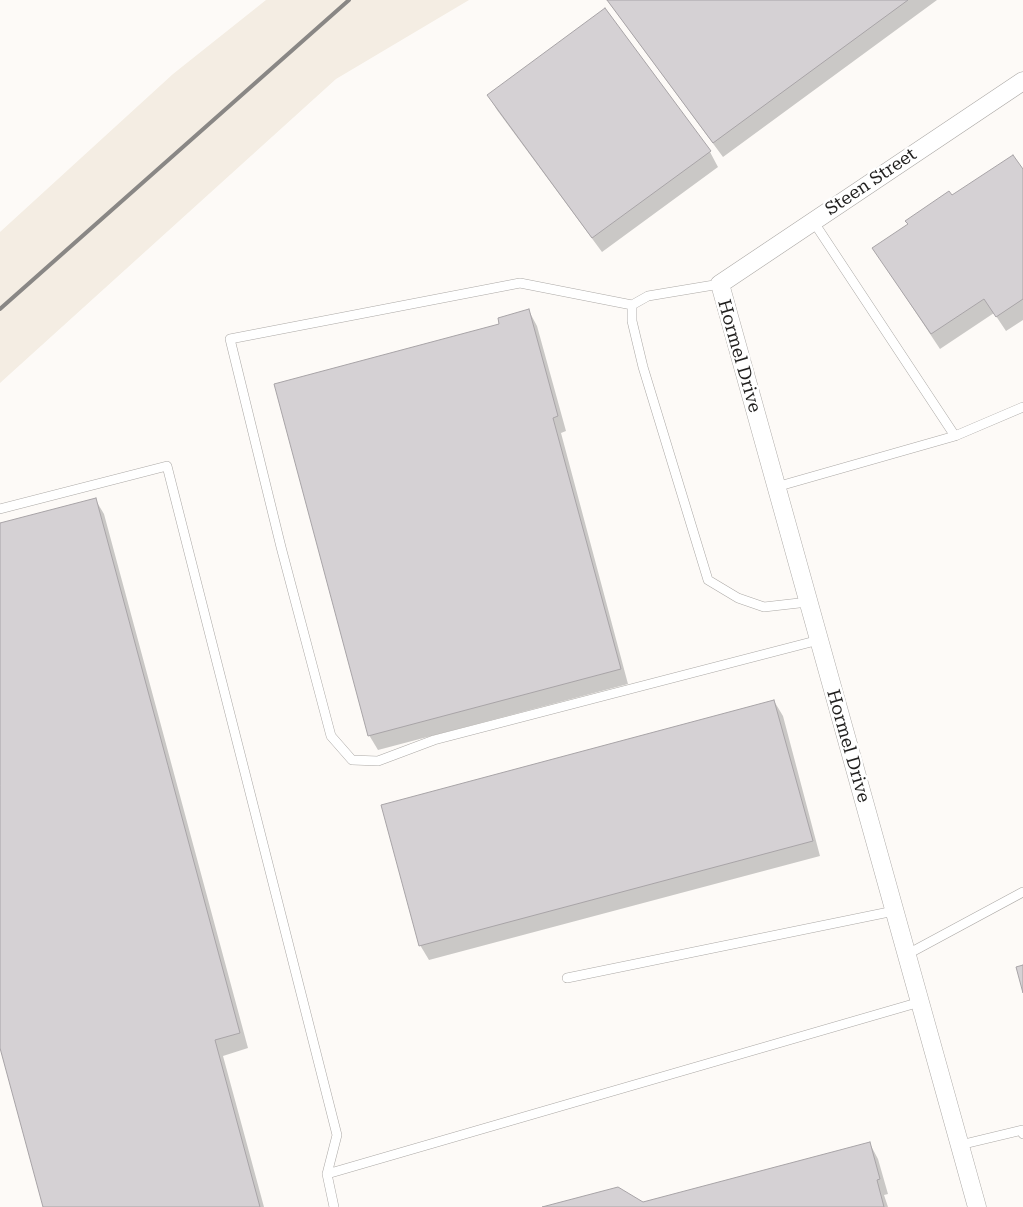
<!DOCTYPE html>
<html>
<head>
<meta charset="utf-8">
<style>
  body { margin:0 }
  canvas { display:block; background:#fdfaf7 }
</style>
</head>
<body>
<canvas width="1023" height="1207"></canvas>
<script>
const ctx = document.querySelector('canvas').getContext('2d');
ctx.lineJoin = 'round';
function paint(path, color) {
  ctx.fillStyle = color;
  ctx.fill(path, 'evenodd');
}
function shape(rows) {
  const path = new Path2D();
  for (const r of rows) {
    path.moveTo(r[0], r[1]);
    for (let i = 2; i < r.length; i += 2) path.lineTo(r[i], r[i + 1]);
  }
  return path;
}
function stroke(path, color, width, dash) {
  ctx.strokeStyle = color;
  ctx.lineWidth = width;
  ctx.lineCap = dash ? 'butt' : 'round';
  ctx.setLineDash(dash || []);
  ctx.stroke(path);
}
function write(font, color, halo, rows, align = 'center') {
  ctx.font = font + ' "Roboto Serif",serif';
  ctx.lineWidth = 5;
  ctx.setLineDash([]);
  ctx.textBaseline = 'middle';
  ctx.strokeStyle = halo;
  ctx.fillStyle = color;
  for (const [text, x, y, turn = 0] of rows) {
    ctx.save();
    ctx.translate(x, y);
    ctx.rotate((+turn || 0) * Math.PI / 180);
    ctx.textAlign = isNaN(turn) ? turn : align;
    if (halo) ctx.strokeText(text, 0, 0);
    ctx.fillText(text, 0, 0);
    ctx.restore();
  }
}
const built = shape([
  [266,0,469,0,336,79,0,383,0,232,173,74]
]);
const shadow = shape([
  [607,0,937,0,723,157],
  [488,95,710,152,718,167,602,252,497,110],
  [1023,171,1023,320,1006,331,994,313,940,349,883,263,952,197],
  [529,311,537,326,566,431,561,433,628,684,378,750,369,735],
  [95,499,104,514,248,1048,223,1056,264,1207,44,1207,0,1043,0,525],
  [774,701,783,716,820,856,429,960,420,945],
  [870,1144,878,1159,888,1194,884,1195,888,1207,547,1207,643,1203]
]);
const building = shape([
  [607,0,908,0,713,143,607,0],
  [605,8,711,151,592,238,487,95,605,8],
  [1013,155,1023,169,1023,299,996,317,984,299,931,334,872,248,908,224,905,221,949,191,952,195,1013,155],
  [529,309,558,416,553,418,621,669,368,736,274,384,499,324,498,318,529,309],
  [96,498,240,1033,215,1040,260,1207,43,1207,0,1048,0,523,96,498],
  [774,700,813,841,419,946,381,805,774,700],
  [1023,965,1023,993,1016,967,1023,965],
  [870,1142,880,1179,877,1180,884,1207,542,1207,618,1187,643,1202,870,1142]
]);
const service = shape([
  [813,221,955,436],
  [720,284,648,296,632,305,632,321,643,367,708,580,738,598,764,607,808,602],
  [632,305,520,283,230,339,281,547,331,736,352,760,378,761,434,740,819,640],
  [776,487,955,436,1023,407],
  [0,509,167,466,337,1135,327,1174],
  [906,955,1023,892],
  [567,978,894,911],
  [960,1145,1022,1130,1023,1134],
  [334,1207,327,1174,920,1002]
]);
const minor = shape([
  [977,1207,720,284,1023,81]
]);
const rail = shape([
  [0,309,349,0]
]);
const streetNames = [
  ["Steen Street",871,182,-34],
  ["Hormel Drive",739,356,74],
  ["Hormel Drive",848,746,74]
];
paint(built, '#f4ede3');
paint(shadow, '#0003');
paint(building, '#d5d1d4');
stroke(building, '#a8a4a7', 1);
stroke(service, '#aca9a6', 10);
stroke(minor, '#aca9a6', 19);
stroke(service, '#fff', 9);
stroke(minor, '#fff', 18);
stroke(rail, '#898785', 4);
write('18px', '#201f1e', '#fff', streetNames);
</script>
</body>
</html>
